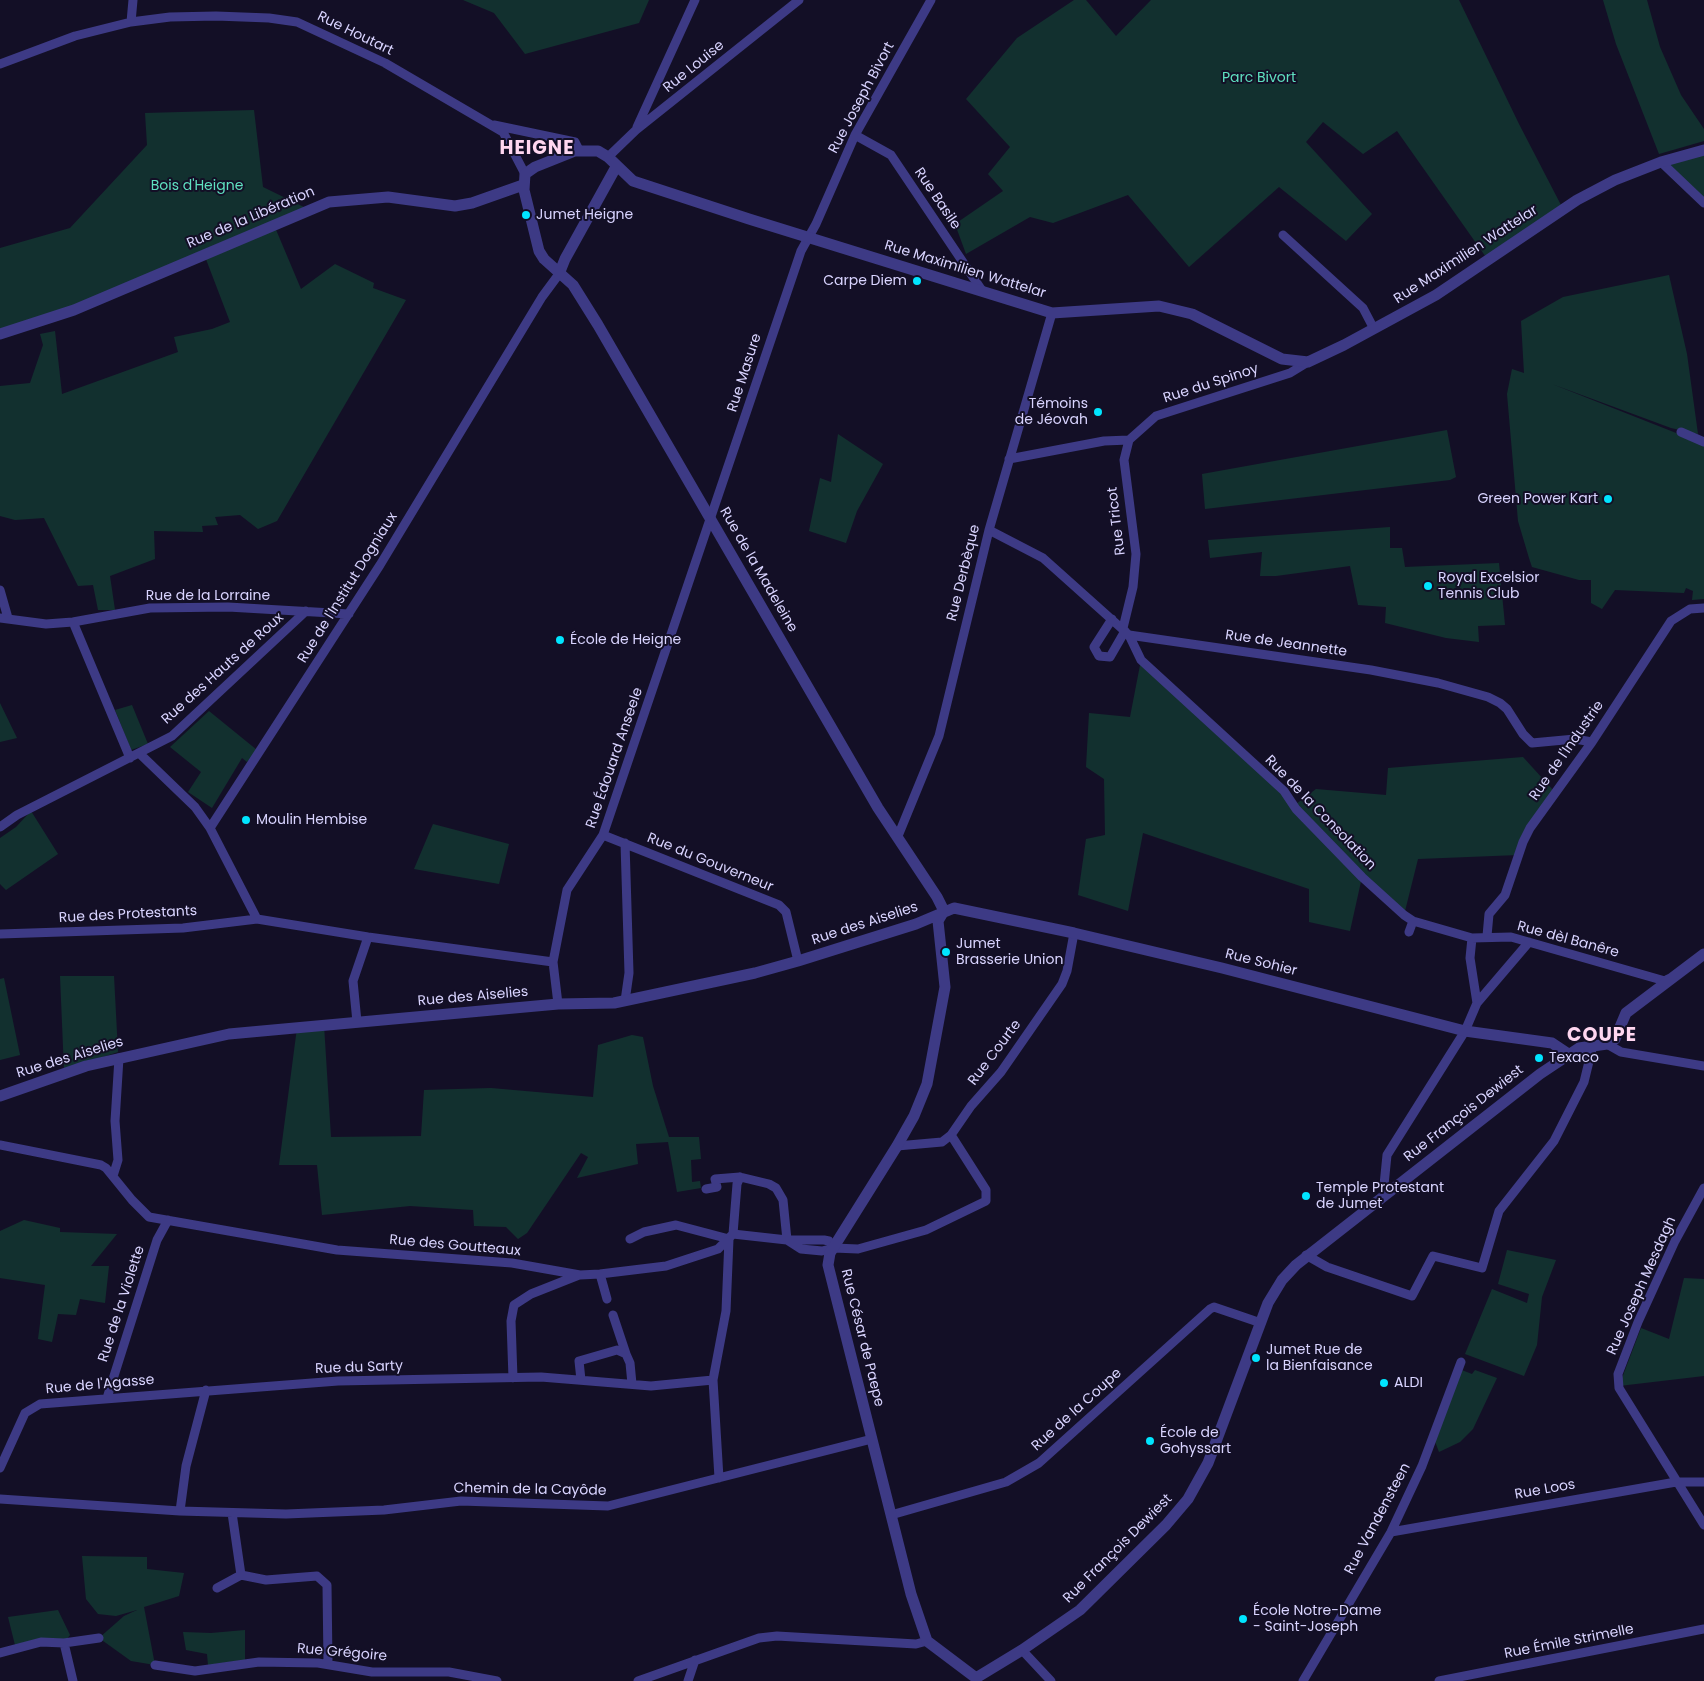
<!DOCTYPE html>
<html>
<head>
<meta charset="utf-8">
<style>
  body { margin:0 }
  canvas { display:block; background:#130f26 }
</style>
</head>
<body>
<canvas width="1704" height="1681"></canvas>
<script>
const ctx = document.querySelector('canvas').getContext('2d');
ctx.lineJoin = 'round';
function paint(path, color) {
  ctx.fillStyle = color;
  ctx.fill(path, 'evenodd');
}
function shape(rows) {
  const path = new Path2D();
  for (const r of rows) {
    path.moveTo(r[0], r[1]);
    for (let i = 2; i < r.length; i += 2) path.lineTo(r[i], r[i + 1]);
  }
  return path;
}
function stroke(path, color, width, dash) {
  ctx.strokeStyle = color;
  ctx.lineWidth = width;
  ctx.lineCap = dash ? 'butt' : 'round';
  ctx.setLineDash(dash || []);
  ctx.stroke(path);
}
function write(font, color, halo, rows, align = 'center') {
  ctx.font = font + ' Poppins,sans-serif';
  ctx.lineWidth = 4;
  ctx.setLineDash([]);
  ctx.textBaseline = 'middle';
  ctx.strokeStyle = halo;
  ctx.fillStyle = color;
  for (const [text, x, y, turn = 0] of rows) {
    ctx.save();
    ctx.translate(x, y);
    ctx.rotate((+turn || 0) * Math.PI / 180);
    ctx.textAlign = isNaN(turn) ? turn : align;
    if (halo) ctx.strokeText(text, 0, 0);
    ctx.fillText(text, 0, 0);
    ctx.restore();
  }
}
const green = shape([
  [463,0,649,0,639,23,525,54,494,13],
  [1074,0,1086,0,1116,36,1151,0,1459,0,1519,124,1562,207,1488,260,1397,131,1363,154,1323,122,1306,142,1372,214,1346,241,1279,187,1189,267,1128,195,1053,223,1030,217,966,254,955,224,1003,191,988,174,1010,147,966,99,1017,38],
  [1603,0,1647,0,1660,47,1681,95,1704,129,1704,141,1659,154,1616,44],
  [254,110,263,187,310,210,274,225,301,289,335,264,374,283,373,288,406,300,277,521,258,529,240,515,215,517,218,525,202,526,203,532,154,531,155,559,110,576,115,610,98,610,93,585,78,586,44,518,15,520,0,516,0,386,30,383,43,345,40,334,55,331,62,394,178,352,174,337,212,329,230,322,204,254,0,334,0,248,70,228,147,145,145,113],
  [1704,150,1704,202,1661,162],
  [1669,275,1687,354,1698,434,1671,428,1552,384,1704,444,1704,599,1692,600,1693,591,1686,588,1684,593,1615,590,1602,609,1591,603,1591,580,1579,580,1532,567,1529,558,1518,521,1507,394,1512,369,1524,373,1521,321,1563,297],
  [1447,430,1456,477,1450,480,1205,509,1202,474],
  [838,434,883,464,857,511,846,543,809,531,820,478,831,482],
  [1390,527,1390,548,1402,548,1405,567,1499,563,1505,625,1478,626,1479,642,1446,638,1385,623,1386,607,1358,605,1350,566,1276,576,1260,576,1262,552,1210,558,1208,540],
  [1141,660,1296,804,1316,789,1386,795,1388,768,1523,757,1553,790,1518,855,1418,859,1404,915,1362,877,1350,931,1309,922,1309,889,1143,833,1128,911,1078,895,1086,839,1105,835,1104,779,1086,767,1089,713,1130,717],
  [0,703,17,738,0,742],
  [132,705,148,744,131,750,115,710],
  [209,711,257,750,247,762,242,758,212,808,188,792,201,772,170,747],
  [31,811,58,854,6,890,0,884,0,838,16,827],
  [433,824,509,844,499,884,414,869],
  [60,976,114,976,118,1052,64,1070],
  [4,978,20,1055,0,1060,0,979],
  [324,1025,331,1137,421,1136,424,1090,491,1088,593,1097,598,1045,632,1035,643,1037,653,1086,669,1137,699,1137,701,1159,691,1160,692,1182,700,1181,701,1188,677,1192,668,1142,636,1144,638,1164,577,1178,588,1157,581,1153,527,1233,518,1239,506,1227,474,1226,473,1210,410,1206,322,1215,317,1165,279,1165,297,1028],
  [24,1220,60,1228,60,1232,117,1234,91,1266,109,1266,105,1303,80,1299,76,1315,58,1314,52,1342,38,1339,45,1285,0,1278,0,1231],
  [1507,1250,1556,1260,1542,1297,1537,1345,1524,1376,1465,1354,1492,1289,1527,1303,1529,1294,1498,1284],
  [1684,1278,1704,1279,1704,1376,1619,1386,1641,1328,1669,1339],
  [1459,1369,1472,1374,1475,1370,1497,1378,1473,1429,1460,1442,1439,1452,1433,1436],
  [82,1556,147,1557,147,1569,184,1573,179,1596,144,1607,155,1665,131,1661,99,1638,124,1616,137,1610,116,1616,98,1614,86,1599],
  [58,1610,70,1635,64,1643,16,1649,8,1617],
  [245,1630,245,1660,208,1665,207,1654,186,1650,183,1632,211,1633]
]);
const minor = shape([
  [131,22,133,0],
  [0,64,75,36,131,22,170,17,216,16,269,18,297,22,385,63,503,132,525,174],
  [494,125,575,142,579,150],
  [637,127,695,0],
  [855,135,891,155,983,292],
  [608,157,636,130,799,0],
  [1661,162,1704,203],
  [1283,235,1363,308,1374,329],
  [1681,432,1704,442],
  [1009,459,1104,441,1129,440,1156,416,1290,373,1308,362],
  [989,530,1043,558,1129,635,1371,670,1438,683,1488,697,1500,703,1507,709,1523,734,1532,743,1575,739,1592,742],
  [0,590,8,618],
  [0,618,46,624,73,622,150,608,228,607,349,614],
  [1112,619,1094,647,1099,656,1110,657,1125,631],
  [73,622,130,758],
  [1123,628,1133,587,1136,554,1124,460,1129,440],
  [1129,635,1141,660,1284,791,1296,809,1362,877,1404,915,1413,921,1472,938,1511,937,1665,981,1668,979],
  [139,753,195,807,210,828,257,919],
  [0,827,17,815,172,736,306,611],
  [210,828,380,565,542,297,559,274],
  [603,835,779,905,786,912,798,961],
  [898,836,939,736,989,530,1052,313],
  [625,843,629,973,625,1001],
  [1409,932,1413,921],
  [0,934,183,928,257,919,368,937,553,962],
  [1487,936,1489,914,1505,895,1523,842,1530,828,1592,742,1671,621,1690,609,1704,608],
  [1472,938,1470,958,1477,1003],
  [558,1004,553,962,567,890,603,835,801,251,816,224,855,135,931,0],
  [357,1022,353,981,368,937],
  [1607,1044,1621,1052,1704,1066],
  [0,1145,101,1165,106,1168,132,1200,149,1217,337,1250,512,1263,580,1275,600,1274,666,1266,718,1249,733,1234],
  [897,1146,942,1142,951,1135,971,1106,1001,1072,1062,984,1067,971,1074,933],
  [113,1176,118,1160,115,1121,119,1058],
  [1704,1188,1675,1241,1638,1322,1618,1374,1619,1388,1704,1525],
  [706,1189,717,1187,715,1179,740,1177,769,1184,776,1188,783,1200,787,1240],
  [1387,1193,1384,1185,1387,1155,1465,1031,1477,1003,1529,942],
  [733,1234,787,1240,824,1240,829,1241,834,1248],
  [733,1234,737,1184,740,1177],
  [630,1239,644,1232,676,1225,729,1239,726,1311,713,1380,719,1478],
  [787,1240,801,1249,822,1251,834,1248,858,1249,926,1230,986,1201,986,1190,951,1135],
  [1306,1255,1327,1267,1412,1296,1433,1256,1482,1268,1499,1211,1554,1141,1584,1082,1593,1045],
  [600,1274,607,1299],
  [613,1315,626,1354],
  [513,1378,511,1321,514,1305,531,1294,579,1275],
  [581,1380,579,1361,617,1350,626,1354,630,1363,632,1384],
  [107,1398,157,1240,168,1220],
  [0,1468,25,1413,40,1404,338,1381,541,1377,651,1386,713,1380],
  [0,1499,180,1511,286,1514,384,1510,461,1501,608,1506,872,1439],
  [180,1511,186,1466,206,1390],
  [232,1513,241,1575,266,1580,317,1576,327,1585,328,1664],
  [891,1515,1006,1482,1039,1463,1210,1309,1214,1307,1261,1323],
  [1391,1532,1676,1482,1704,1482],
  [217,1588,241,1575],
  [64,1643,73,1681],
  [1022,1650,1051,1681],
  [0,1653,41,1642,64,1643,99,1638],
  [155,1665,195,1671,259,1662,318,1663,372,1672,449,1672,497,1681],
  [638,1681,759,1638,777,1636,916,1644,927,1641],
  [688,1681,695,1660],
  [1303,1681,1391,1532,1422,1466,1461,1362],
  [1439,1681,1704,1629]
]);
const tertiary = shape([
  [559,274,565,259,616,167],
  [0,334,74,310,329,202,388,197,455,206,472,203,523,185],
  [944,911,937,897,878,808,598,325,573,285,544,259,539,251,524,190,525,174,535,167,575,151,598,151,608,157,633,181,749,219,1052,313,1159,306,1192,314,1282,359,1308,362,1344,345,1436,295,1577,200,1615,180,1661,162,1704,150],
  [944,911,938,921,945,987,927,1084,914,1116,897,1146,830,1253,828,1265,911,1594,927,1641,976,1678],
  [0,1096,86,1066,229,1034,558,1004,614,1003,755,973,798,961,916,924,954,908,1074,933,1222,968,1465,1031,1552,1043,1570,1055],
  [976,1678,1022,1650,1080,1610,1166,1525,1188,1499,1208,1463,1268,1303,1282,1280,1296,1265,1540,1074,1579,1048,1607,1044,1615,1039,1626,1013,1704,954]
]);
const markers = [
  [526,215,5,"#00e5ff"],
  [917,281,5,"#00e5ff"],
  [1098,412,5,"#00e5ff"],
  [1608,499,5,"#00e5ff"],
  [1428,586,5,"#00e5ff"],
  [560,640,5,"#00e5ff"],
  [246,820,5,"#00e5ff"],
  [946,952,5,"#00e5ff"],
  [1539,1058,5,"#00e5ff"],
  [1306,1196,5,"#00e5ff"],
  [1256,1358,5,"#00e5ff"],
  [1384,1383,5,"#00e5ff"],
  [1150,1441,5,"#00e5ff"],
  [1243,1619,5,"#00e5ff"]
];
const streetNames = [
  ["Rue Houtart",355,34,26],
  ["Rue Louise",694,67,-39],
  ["Rue Joseph Bivort",862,98,-62],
  ["Rue Basile",937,199,56],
  ["Rue de la Libération",251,218,-23],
  ["Rue Maximilien Wattelar",1466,255,-33],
  ["Rue Maximilien Wattelar",965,270,17],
  ["Rue Masure",745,373,-72],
  ["Rue du Spinoy",1211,384,-18],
  ["Rue Tricot",1117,521,-97],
  ["Rue de la Madeleine",758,570,60],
  ["Rue Derbèque",964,573,-76],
  ["Rue de l'Institut Dogniaux",348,588,-58],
  ["Rue de la Lorraine",208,596],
  ["Rue de Jeannette",1286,644,8],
  ["Rue des Hauts de Roux",223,669,-42],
  ["Rue de l'Industrie",1567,751,-55],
  ["Rue Édouard Anseele",615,758,-71],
  ["Rue de la Consolation",1320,813,46],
  ["Rue du Gouverneur",710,863,22],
  ["Rue des Protestants",128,915,-3],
  ["Rue des Aiselies",865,924,-18],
  ["Rue dèl Banêre",1568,940,15],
  ["Rue Sohier",1261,963,14],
  ["Rue des Aiselies",473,997,-5],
  ["Rue Courte",995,1053,-53],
  ["Rue des Aiselies",70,1058,-17],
  ["Rue François Dewiest",1464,1114,-38],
  ["Rue des Goutteaux",455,1246,5],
  ["Rue Joseph Mesdagh",1642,1286,-66],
  ["Rue de la Violette",122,1304,-72],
  ["Rue César de Paepe",862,1338,76],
  ["Rue du Sarty",359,1368,-2],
  ["Rue de l'Agasse",100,1385,-5],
  ["Rue de la Coupe",1077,1410,-42],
  ["Chemin de la Cayôde",530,1490,1],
  ["Rue Loos",1545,1490,-10],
  ["Rue Vandensteen",1378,1519,-62],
  ["Rue François Dewiest",1118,1549,-45],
  ["Rue Émile Strimelle",1569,1642,-11],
  ["Rue Grégoire",342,1653,5]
];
const parkNames = [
  ["Parc Bivort",1259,78],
  ["Bois d'Heigne",197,186]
];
const poiNames = [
  ["Jumet Heigne",536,215],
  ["Carpe Diem",907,281,"right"],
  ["Témoins",1088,404,"right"],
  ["de Jéovah",1088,420,"right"],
  ["Green Power Kart",1598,499,"right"],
  ["Royal Excelsior",1438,578],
  ["Tennis Club",1438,594],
  ["École de Heigne",570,640],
  ["Moulin Hembise",256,820],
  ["Jumet",956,944],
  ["Brasserie Union",956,960],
  ["Texaco",1549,1058],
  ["Temple Protestant",1316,1188],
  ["de Jumet",1316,1204],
  ["Jumet Rue de",1266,1350],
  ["la Bienfaisance",1266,1366],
  ["ALDI",1394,1383],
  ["École de",1160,1433],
  ["Gohyssart",1160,1449],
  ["École Notre-Dame",1253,1611],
  ["- Saint-Joseph",1253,1627]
];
const districtNames = [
  ["HEIGNE",537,149],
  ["COUPE",1602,1036]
];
paint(green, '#12302f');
stroke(minor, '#3d3a85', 9);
stroke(tertiary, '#3d3a85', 11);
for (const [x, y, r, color] of markers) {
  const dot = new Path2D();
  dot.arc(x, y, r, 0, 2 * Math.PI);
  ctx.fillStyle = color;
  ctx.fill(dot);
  stroke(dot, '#130f26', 2);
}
write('14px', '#d9d4ff', '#130f26', streetNames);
write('14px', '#5fe0c0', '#130f26', parkNames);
write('14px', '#d9d4ff', '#130f26', poiNames, 'left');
ctx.letterSpacing = '1px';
write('bold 19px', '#ffd6f0', '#130f26', districtNames);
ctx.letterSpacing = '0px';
</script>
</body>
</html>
